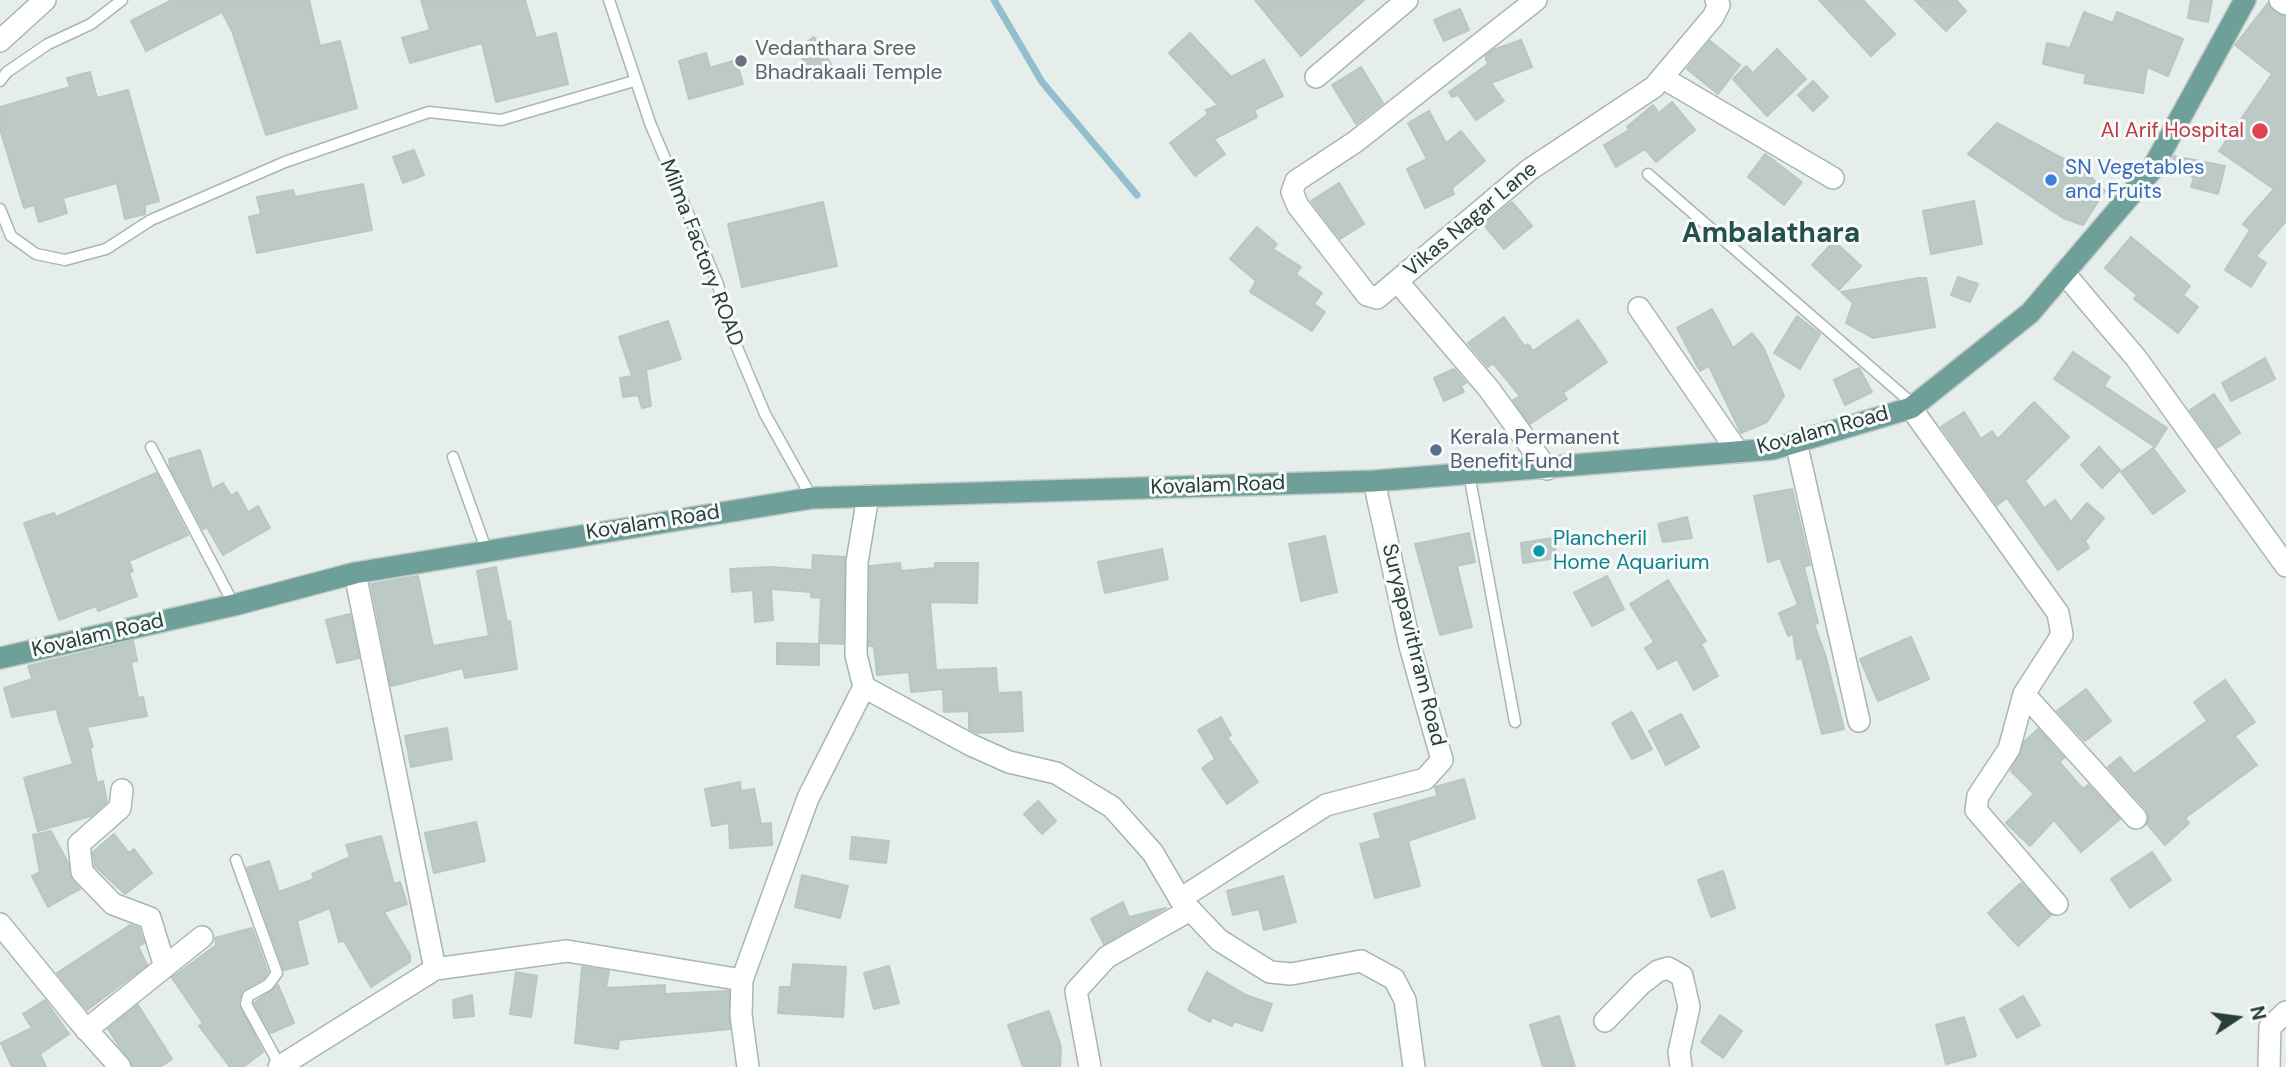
<!DOCTYPE html>
<html>
<head>
<meta charset="utf-8">
<style>
  body { margin:0 }
  #map { position:relative; width:2286px; height:1067px; overflow:hidden; background:#e6eeeb; font-family:"DM Sans",sans-serif }
  canvas { display:block }
  .north { position:absolute; left:2202px; top:983px; width:70px; height:70px; -webkit-text-stroke:5px #f7faf9; paint-order:stroke; rotate:77deg; font-size:19px; font-weight:700; line-height:28px; text-align:center; color:#263f3b }
  .north::after { content:''; display:block; margin:auto; width:24px; height:32px; background:#263f3b; clip-path:polygon(50% 0,100% 100%,50% 72%,0 100%) }
</style>
</head>
<body>
<div id="map">
<canvas width="2286" height="1067"></canvas>
<div class="north">N</div>
</div>
<script>
const ctx = document.querySelector('canvas').getContext('2d');
ctx.lineJoin = 'round';
function shape(rows) {
  const path = new Path2D();
  for (const r of rows) {
    path.moveTo(r[0], r[1]);
    for (let i = 2; i < r.length; i += 2) path.lineTo(r[i], r[i + 1]);
  }
  return path;
}
function stroke(path, color, width, dash) {
  ctx.strokeStyle = color;
  ctx.lineWidth = width;
  ctx.lineCap = dash ? 'butt' : 'round';
  ctx.setLineDash(dash || []);
  ctx.stroke(path);
}
function paint(path, color) {
  ctx.fillStyle = color;
  ctx.fill(path, 'evenodd');
}
function write(font, color, halo, rows, align = 'center') {
  ctx.font = font + ' "DM Sans",sans-serif';
  ctx.lineWidth = 6;
  ctx.setLineDash([]);
  ctx.textBaseline = 'middle';
  ctx.strokeStyle = halo;
  ctx.fillStyle = color;
  for (const [text, x, y, turn = 0] of rows) {
    ctx.save();
    ctx.translate(x, y);
    ctx.rotate((+turn || 0) * Math.PI / 180);
    ctx.textAlign = isNaN(turn) ? turn : align;
    if (halo) ctx.strokeText(text, 0, 0);
    ctx.fillText(text, 0, 0);
    ctx.restore();
  }
}
const stream = shape([
  [994,0,1042,82,1137,195]
]);
const building = shape([
  [172,0,309,0,320,46,340,41,357,108,266,135,232,31,222,12,146,51,131,21,172,0],
  [421,0,525,0,536,38,556,33,568,84,496,102,482,43,410,63,402,38,430,30,421,0],
  [1255,0,1364,0,1301,56,1255,0],
  [1819,0,1863,0,1895,34,1871,56,1819,0],
  [1915,0,1956,0,1966,11,1946,31,1915,0],
  [2191,0,2212,0,2208,22,2188,18,2191,0],
  [2268,3,2273,11,2286,17,2286,221,2256,256,2266,263,2251,287,2225,270,2250,230,2243,224,2274,189,2219,151,2272,74,2235,45,2268,3],
  [1460,9,1469,30,1444,41,1434,20,1460,9],
  [2084,12,2113,23,2117,12,2183,39,2168,76,2147,67,2143,93,2084,83,2086,74,2043,64,2047,43,2070,48,2084,12],
  [1190,33,1231,77,1264,60,1283,96,1254,110,1257,117,1214,139,1225,154,1195,176,1170,143,1208,114,1206,110,1218,105,1169,53,1190,33],
  [814,37,831,64,813,75,796,49,814,37],
  [1521,40,1532,67,1491,83,1504,101,1476,120,1458,95,1452,97,1449,92,1488,64,1485,56,1493,50,1521,40],
  [1710,41,1740,65,1718,94,1687,69,1710,41],
  [1777,49,1806,79,1767,116,1733,79,1746,66,1753,73,1777,49],
  [706,53,710,68,736,60,743,84,689,99,679,61,706,53],
  [1361,67,1383,103,1356,124,1332,85,1361,67],
  [90,72,97,98,128,90,159,201,145,205,145,214,125,219,117,183,63,198,67,213,39,222,34,205,24,208,0,129,0,107,70,87,67,78,90,72],
  [1813,81,1828,97,1813,111,1798,95,1813,81],
  [1672,102,1695,130,1656,162,1645,149,1616,167,1604,145,1629,130,1627,127,1653,105,1659,113,1672,102],
  [1429,111,1446,143,1461,131,1485,161,1452,188,1454,194,1425,208,1407,169,1427,159,1408,123,1429,111],
  [1997,123,2084,170,2105,191,2083,225,2063,218,1968,154,1997,123],
  [414,150,424,175,403,183,393,157,414,150],
  [1765,154,1802,182,1784,205,1748,177,1765,154],
  [2174,156,2225,166,2218,194,2191,187,2194,177,2171,173,2174,156],
  [1339,183,1364,224,1340,239,1311,201,1339,183],
  [363,184,372,230,257,253,249,217,261,214,257,197,293,190,295,197,363,184],
  [1974,201,1982,244,1931,254,1923,211,1974,201],
  [823,202,837,266,742,287,728,224,823,202],
  [1512,202,1532,226,1504,249,1484,225,1512,202],
  [1257,227,1277,244,1273,249,1301,267,1296,274,1322,293,1314,304,1325,312,1312,331,1250,292,1256,281,1230,259,1257,227],
  [2131,237,2190,286,2183,295,2198,307,2178,333,2134,299,2137,295,2105,268,2131,237],
  [1834,241,1861,266,1839,290,1812,265,1834,241],
  [1958,277,1978,284,1970,302,1951,295,1958,277],
  [1918,278,1926,278,1935,327,1873,338,1846,323,1853,303,1841,292,1918,278],
  [1712,309,1733,348,1752,333,1763,347,1784,396,1767,422,1741,433,1709,366,1700,371,1677,328,1712,309],
  [1797,316,1820,334,1800,369,1774,353,1797,316],
  [1504,317,1525,347,1528,344,1533,351,1578,320,1607,362,1563,393,1567,399,1530,424,1513,400,1520,396,1493,363,1488,367,1468,343,1504,317],
  [668,321,681,359,646,370,651,406,642,408,638,395,623,397,620,378,632,376,619,337,668,321],
  [2073,352,2110,377,2104,386,2167,428,2155,447,2054,379,2073,352],
  [2265,358,2275,379,2231,401,2222,383,2265,358],
  [1859,368,1872,392,1845,405,1834,380,1859,368],
  [1454,369,1466,383,1461,386,1464,392,1444,401,1434,378,1454,369],
  [2214,394,2240,433,2217,448,2190,410,2214,394],
  [2034,402,2069,437,2025,481,2044,508,2055,500,2071,522,2087,503,2104,518,2085,541,2089,548,2058,570,2007,498,1997,505,1941,427,1964,412,1981,439,1992,431,1998,439,2034,402],
  [2099,447,2120,470,2102,488,2081,465,2099,447],
  [2153,448,2185,491,2153,514,2121,472,2153,448],
  [200,450,212,489,223,483,231,496,237,492,248,512,258,506,270,528,223,555,207,527,203,529,170,467,169,459,200,450],
  [156,473,188,535,129,561,133,571,129,573,137,596,98,611,96,606,59,620,24,523,54,513,56,517,156,473],
  [1792,489,1810,565,1804,567,1818,623,1814,624,1825,654,1844,729,1822,734,1802,658,1797,659,1793,634,1788,636,1779,613,1798,605,1780,558,1768,562,1754,496,1792,489],
  [1687,517,1692,538,1663,542,1658,524,1687,517],
  [1469,533,1475,562,1457,566,1472,627,1440,635,1415,544,1469,533],
  [1325,536,1337,592,1301,601,1289,544,1325,536],
  [1553,538,1557,558,1523,563,1521,543,1553,538],
  [1162,549,1168,579,1105,593,1098,562,1162,549],
  [813,555,845,557,843,644,819,643,821,598,811,597,811,592,771,589,773,620,755,622,753,590,732,592,730,569,770,567,812,570,813,555],
  [900,563,901,571,935,568,935,563,978,563,977,603,930,602,936,670,996,668,998,693,1021,692,1023,731,977,733,969,729,969,711,944,712,943,689,911,692,909,672,877,675,874,646,869,646,870,566,900,563],
  [496,567,507,622,510,621,517,669,465,678,463,668,391,686,371,584,418,576,433,646,489,636,477,571,496,567],
  [1607,576,1624,609,1592,626,1574,593,1607,576],
  [1668,580,1706,641,1701,644,1718,676,1694,690,1677,659,1658,669,1645,648,1654,642,1630,604,1668,580],
  [350,614,359,658,337,663,326,620,350,614],
  [1911,637,1929,679,1878,701,1860,659,1911,637],
  [133,641,137,661,131,662,138,698,143,697,147,716,87,727,93,747,90,748,97,783,103,781,107,802,91,816,38,831,24,778,73,764,56,709,12,717,4,688,32,679,28,666,133,641],
  [777,643,819,644,819,665,777,664,777,643],
  [2225,680,2255,722,2235,736,2257,765,2185,818,2189,823,2165,845,2147,824,2149,816,2146,809,2108,767,2120,757,2134,774,2207,721,2194,702,2225,680],
  [2086,689,2111,721,2085,741,2057,711,2086,689],
  [1632,712,1652,749,1632,759,1612,723,1632,712],
  [1681,714,1699,747,1666,765,1649,731,1681,714],
  [1221,717,1231,735,1227,737,1258,782,1227,804,1202,768,1215,759,1198,730,1221,717],
  [447,728,452,759,411,767,405,736,447,728],
  [2038,729,2064,758,2060,761,2061,764,2083,789,2088,785,2120,819,2081,852,2054,820,2030,846,2006,823,2034,794,2011,771,2024,742,2038,729],
  [1464,779,1475,818,1408,841,1420,886,1375,898,1360,844,1381,838,1374,814,1437,796,1435,787,1464,779],
  [740,782,741,791,754,789,761,824,771,823,772,845,730,848,729,823,712,826,705,789,740,782],
  [1038,801,1056,821,1042,834,1024,814,1038,801],
  [476,822,485,861,434,873,425,833,476,822],
  [51,831,68,863,72,880,80,889,48,907,32,876,40,872,33,835,51,831],
  [114,834,129,853,134,849,152,873,125,894,95,866,93,852,114,834],
  [381,836,394,884,400,882,407,904,384,912,410,955,410,962,371,987,344,941,339,942,330,908,297,921,308,964,284,970,247,868,269,861,279,892,314,879,312,874,350,857,346,845,381,836],
  [852,837,889,841,886,863,850,859,852,837],
  [2152,852,2171,880,2130,908,2111,879,2152,852],
  [1723,871,1735,908,1711,917,1698,880,1723,871],
  [802,875,848,886,840,918,795,907,802,875],
  [1283,876,1296,922,1264,930,1259,909,1233,915,1227,891,1283,876],
  [2021,883,2051,915,2018,946,1988,913,2021,883],
  [1123,902,1129,917,1166,908,1104,944,1091,919,1123,902],
  [130,925,139,928,144,943,138,946,147,965,87,1010,57,973,130,925],
  [252,928,268,972,263,979,242,991,238,1003,263,1052,243,1067,230,1067,199,1026,203,1023,172,978,216,945,215,938,252,928],
  [793,964,846,967,843,1017,778,1013,780,987,791,987,793,964],
  [889,966,899,1003,874,1009,864,973,889,966],
  [582,967,609,971,606,988,665,985,665,994,729,991,730,1029,619,1040,618,1049,575,1043,582,967],
  [516,972,537,976,531,1017,510,1014,516,972],
  [1207,972,1246,995,1272,1004,1262,1031,1234,1021,1232,1026,1212,1017,1210,1022,1188,1010,1207,972],
  [278,985,294,1023,271,1033,254,1003,278,985],
  [472,995,474,1016,454,1018,453,1000,472,995],
  [2023,996,2040,1025,2017,1038,2000,1009,2023,996],
  [45,1000,69,1034,40,1054,46,1067,12,1067,1,1043,32,1028,23,1014,45,1000],
  [138,1005,172,1059,160,1067,133,1067,108,1029,138,1005],
  [1049,1011,1061,1047,1060,1067,1023,1067,1008,1025,1049,1011],
  [1720,1015,1742,1031,1723,1058,1701,1042,1720,1015],
  [1559,1016,1575,1067,1543,1067,1530,1025,1559,1016],
  [1964,1017,1976,1056,1946,1064,1936,1025,1964,1017]
]);
const service = shape([
  [609,0,650,123,717,282,736,345,765,414,812,498],
  [0,81,7,72,48,44,91,24,122,0],
  [1648,174,1914,405],
  [0,209,11,236,36,254,65,260,106,249,151,220,285,162,429,112,501,120,634,81],
  [151,447,234,605],
  [453,457,487,552],
  [1469,474,1515,722],
  [236,860,277,973,268,985,248,996,246,1004,280,1066]
]);
const minor = shape([
  [2280,0,2286,4],
  [1316,77,1407,0],
  [1663,78,1833,178],
  [2064,273,2136,358,2286,566],
  [1397,281,1377,298,1367,295,1298,206,1292,192,1296,181,1355,142,1536,0],
  [1639,308,1738,452],
  [1911,408,2058,613,2062,635,2024,694,2009,749,1978,796,1976,810,2057,904],
  [1796,442,1859,721],
  [1547,469,1489,389,1397,281,1529,170,1654,87,1713,17,1719,5,1716,0],
  [355,573,435,969],
  [2024,694,2136,818],
  [122,790,120,808,79,844,82,872,113,904,150,918,165,967],
  [1180,899,1326,805,1425,779,1442,760,1410,646,1374,481],
  [0,924,79,1021,120,1067],
  [1605,1021,1641,984,1658,971,1668,968,1682,976,1689,1007,1679,1052,1681,1067],
  [86,1030,202,937],
  [279,1067,435,969,567,951,742,980],
  [748,1067,741,1015,742,980,808,798,864,687],
  [1090,1067,1076,991,1107,957,1190,910],
  [2269,1067,2270,1027,2286,1012]
]);
const tertiary = shape([
  [0,41,45,0]
]);
const secondary = shape([
  [868,496,857,562,856,655,864,687,971,745,1009,762,1056,773,1112,807,1153,853,1180,899,1219,940,1270,972,1291,974,1361,961,1394,979,1405,1000,1414,1067]
]);
const primary = shape([
  [0,658,234,605,355,573,812,498,1374,481,1773,449,1911,408,2030,313,2151,171,2245,0]
]);
const markers = [
  [741,61,7,"#6b7280"],
  [2260,131,9,"#e0444e"],
  [2051,180,7,"#3f7fe0"],
  [1436,450,7,"#5c6f8a"],
  [1539,551,7,"#0f9aa8"]
];
const worshipNames = [
  ["Vedanthara Sree",755,49],
  ["Bhadrakaali Temple",755,73]
];
const healthNames = [
  ["Al Arif Hospital",2244,131]
];
const shopNames = [
  ["SN Vegetables",2065,168],
  ["and Fruits",2065,192]
];
const streetNames = [
  ["Vikas Nagar Lane",1471,220,-40],
  ["Milma Factory ROAD",701,253,69],
  ["Kovalam Road",1823,431,-15],
  ["Kovalam Road",1218,486,-2],
  ["Kovalam Road",653,523,-9],
  ["Kovalam Road",98,636,-13],
  ["Suryapavithram Road",1413,645,76]
];
const serviceNames = [
  ["Kerala Permanent",1450,438],
  ["Benefit Fund",1450,462]
];
const cultureNames = [
  ["Plancheril",1553,539],
  ["Home Aquarium",1553,563]
];
const districtNames = [
  ["Ambalathara",1771,235]
];
stroke(stream, '#93bece', 7);
paint(building, '#bcc9c5');
stroke(building, '#b9c7c3', 2);
stroke(service, '#a9b6b3', 13);
stroke(minor, '#a9b6b3', 24);
stroke(tertiary, '#a9b6b3', 24);
stroke(secondary, '#a2b6b1', 24);
stroke(primary, '#c2c9c8', 24);
stroke(service, '#fff', 10);
stroke(minor, '#fff', 21);
stroke(tertiary, '#fff', 21);
stroke(secondary, '#fff', 21);
stroke(primary, '#6ea099', 21);
for (const [x, y, r, color] of markers) {
  const dot = new Path2D();
  dot.arc(x, y, r, 0, 2 * Math.PI);
  ctx.fillStyle = color;
  ctx.fill(dot);
  stroke(dot, '#f7faf9', 2.5);
}
write('21px', '#5b616d', '#f7faf9', worshipNames, 'left');
write('21px', '#be3a42', '#f7faf9', healthNames, 'right');
write('21px', '#366cbe', '#f7faf9', shopNames, 'left');
write('21px', '#263f3b', '#f7faf9', streetNames);
write('21px', '#4e5e75', '#f7faf9', serviceNames, 'left');
write('21px', '#0d838f', '#f7faf9', cultureNames, 'left');
write('bold 28px', '#23504a', '#f7faf9', districtNames);
</script>
</body>
</html>
